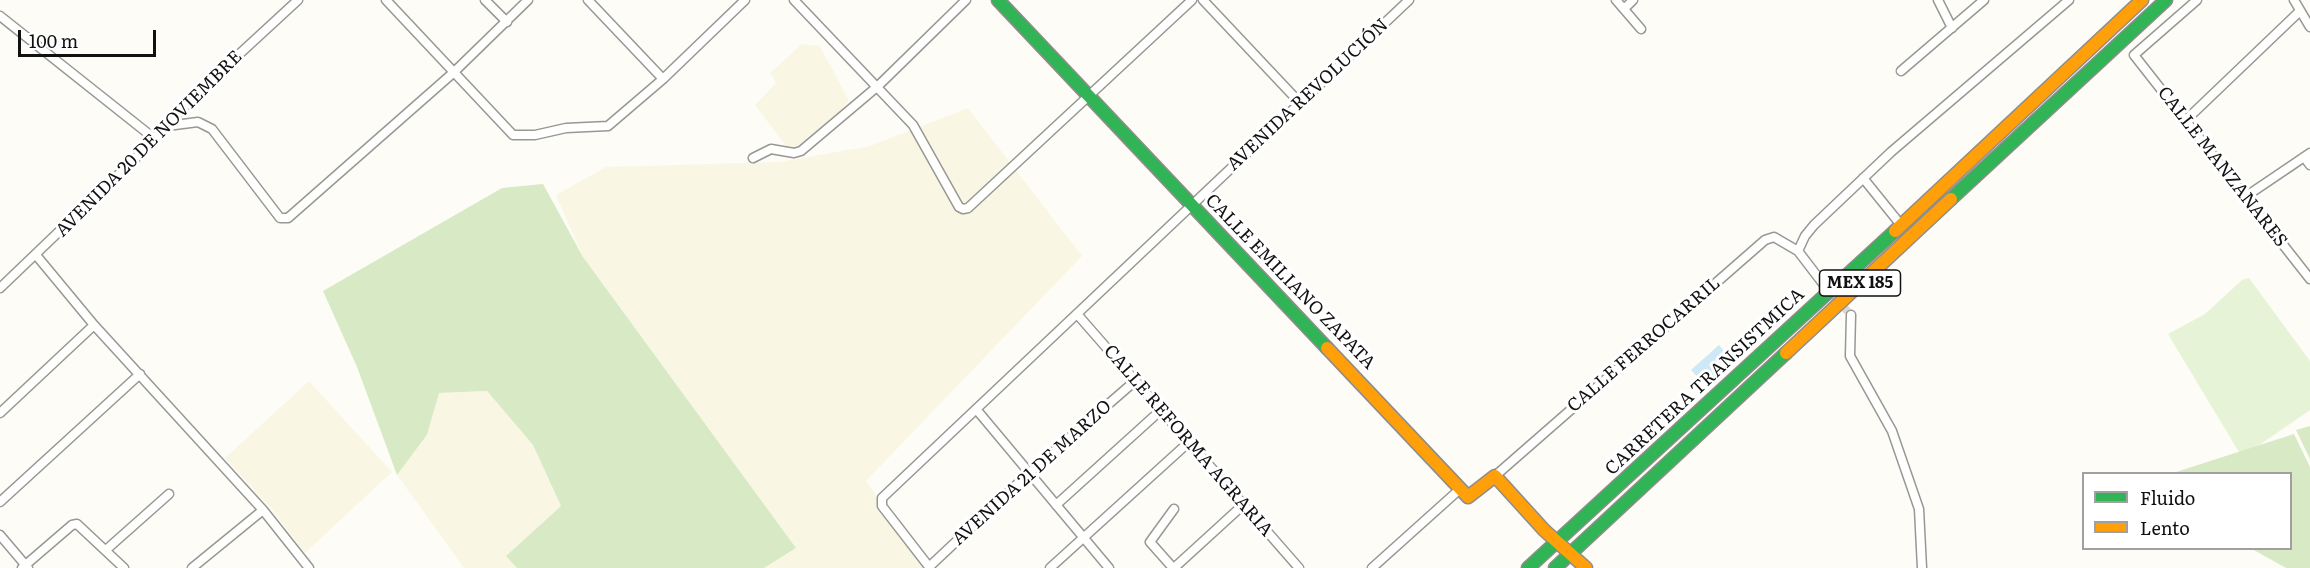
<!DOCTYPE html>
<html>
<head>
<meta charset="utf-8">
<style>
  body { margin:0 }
  #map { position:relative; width:2310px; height:568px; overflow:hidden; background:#fdfcf7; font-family:Literata,serif }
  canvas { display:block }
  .legend { position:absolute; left:2082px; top:472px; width:210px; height:78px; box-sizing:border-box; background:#fff; border:2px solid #a0a0a0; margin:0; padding:8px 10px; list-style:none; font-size:18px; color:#111 }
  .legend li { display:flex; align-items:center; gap:12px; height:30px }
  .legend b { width:30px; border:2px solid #a0a0a0 }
  .scale { position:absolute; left:18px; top:30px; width:138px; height:27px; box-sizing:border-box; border:3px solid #111; border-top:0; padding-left:8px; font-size:18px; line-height:21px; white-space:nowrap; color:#111; -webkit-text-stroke:4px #fff; paint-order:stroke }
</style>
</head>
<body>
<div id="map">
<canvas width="2310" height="568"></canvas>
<ul class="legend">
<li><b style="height:8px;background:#30b455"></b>Fluido</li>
<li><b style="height:8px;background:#ff9f0a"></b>Lento</li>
</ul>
<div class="scale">100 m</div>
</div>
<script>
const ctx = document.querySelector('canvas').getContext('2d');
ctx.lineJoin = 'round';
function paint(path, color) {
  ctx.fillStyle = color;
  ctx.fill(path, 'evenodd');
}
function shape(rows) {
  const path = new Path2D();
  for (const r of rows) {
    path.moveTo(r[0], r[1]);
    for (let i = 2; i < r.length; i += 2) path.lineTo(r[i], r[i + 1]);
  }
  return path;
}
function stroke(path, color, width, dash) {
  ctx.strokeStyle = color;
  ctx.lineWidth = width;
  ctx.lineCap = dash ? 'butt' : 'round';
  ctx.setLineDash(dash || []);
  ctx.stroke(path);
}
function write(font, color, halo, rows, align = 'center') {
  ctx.font = font + ' Literata,serif';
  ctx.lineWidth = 6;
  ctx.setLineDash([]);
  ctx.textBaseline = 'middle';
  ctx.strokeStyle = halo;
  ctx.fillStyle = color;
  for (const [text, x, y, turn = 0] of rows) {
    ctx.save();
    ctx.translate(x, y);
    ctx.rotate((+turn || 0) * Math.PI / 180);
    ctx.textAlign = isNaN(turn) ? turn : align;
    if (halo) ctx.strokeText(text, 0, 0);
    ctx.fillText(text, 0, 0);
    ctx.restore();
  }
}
const farmland = shape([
  [802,44,820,46,849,101,825,129,792,154,755,105,776,83,770,73],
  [968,108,1082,256,866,481,929,568,764,568,796,548,583,257,556,195,606,167,780,162,870,146],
  [309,381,392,472,305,553,270,507,225,458],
  [487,391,533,445,561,506,506,556,517,568,464,568,397,475,427,435,439,393]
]);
const green = shape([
  [2249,278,2310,361,2310,410,2242,457,2168,334,2205,314,2242,280]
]);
const forest = shape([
  [543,184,583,257,796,548,764,568,517,568,506,556,561,506,533,445,487,391,439,393,427,435,397,475,357,367,323,291,502,188],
  [2310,426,2310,459,2296,430],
  [2294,434,2310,467,2310,568,2286,568,2252,549,2290,548,2290,474,2173,473]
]);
const water = shape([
  [1719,345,1731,359,1704,384,1691,370]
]);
const streetTunnel = shape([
  [1826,288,1851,315]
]);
const street = shape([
  [386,0,513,135,535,135,566,128,608,126,663,79,745,0],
  [485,0,507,22],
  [588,0,663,79],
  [794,0,913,125,959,207,963,209,968,208,1192,0],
  [1203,0,1301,104],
  [1616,0,1641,29],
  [1938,0,1952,28],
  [2197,0,2134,55,2310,279],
  [2294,0,2310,27],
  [1624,9,1633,0],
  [0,16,155,139],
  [1901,71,1984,0],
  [2186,120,2300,11],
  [167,126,198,122,212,129,280,218,288,218,453,73,528,0],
  [2304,157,2310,165],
  [753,158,771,149,794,153,801,151,878,86,966,0],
  [1863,178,1901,225],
  [2245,197,2310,153],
  [1798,251,1805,236,1814,225,1891,152,2069,0],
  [36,255,94,325,263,510,309,568],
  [0,288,141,153,196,94,298,0],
  [1077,314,1299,568],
  [1851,315,1850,356,1892,431,1919,509,1922,568],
  [976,409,1109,568],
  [0,413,94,325],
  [1495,476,1765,240,1774,237,1798,251,1824,285],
  [0,502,140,374],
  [1056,505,1161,410],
  [0,535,28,568],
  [107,549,169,494],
  [929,567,1028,474,1135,381],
  [22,568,72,525,77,524,124,568],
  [192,568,263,510],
  [930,568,882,506,882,498,1409,0],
  [1050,568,1189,442],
  [1173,568,1150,542,1174,509],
  [1174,568,1243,505],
  [1372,568,1460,489]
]);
const fast = shape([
  [998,0,1327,348],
  [1951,199,2166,0],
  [1528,568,1895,231],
  [1555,568,1786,353]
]);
const slow = shape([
  [1895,231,2142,0],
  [1327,348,1468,497,1495,476,1544,530,1586,568],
  [1786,353,1951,199]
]);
const shields = [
  [1860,283,81]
];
const shieldNames = [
  ["MEX 185",1860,283]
];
const streetNames = [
  ["AVENIDA REVOLUCIÓN",1308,95,-43],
  ["AVENIDA 20 DE NOVIEMBRE",149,144,-45],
  ["CALLE MANZANARES",2222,167,52],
  ["CALLE EMILIANO ZAPATA",1290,282,46],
  ["CALLE FERROCARRIL",1644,345,-41],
  ["CARRETERA TRANSISTMICA",1705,382,-43],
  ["CALLE REFORMA AGRARIA",1188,441,49],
  ["AVENIDA 21 DE MARZO",1032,473,-42]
];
paint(farmland, '#f9f7e4');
paint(green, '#e7f3d7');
paint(forest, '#d8eac5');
paint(water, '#cde8f7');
stroke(streetTunnel, '#dad9d4', 8, [8, 4]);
stroke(street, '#979795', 11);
stroke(fast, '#8e8d8b', 15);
stroke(slow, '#8e8d8b', 15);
stroke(street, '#fffffe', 8);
stroke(fast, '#30b455', 12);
stroke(slow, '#ff9f0a', 12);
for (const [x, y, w] of shields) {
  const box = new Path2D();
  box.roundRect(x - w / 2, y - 13, w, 26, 4.5);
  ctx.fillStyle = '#fff';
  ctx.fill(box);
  stroke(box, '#111', 1.5);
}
write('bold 16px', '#111', null, shieldNames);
write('18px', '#111', '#fff', streetNames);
</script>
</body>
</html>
